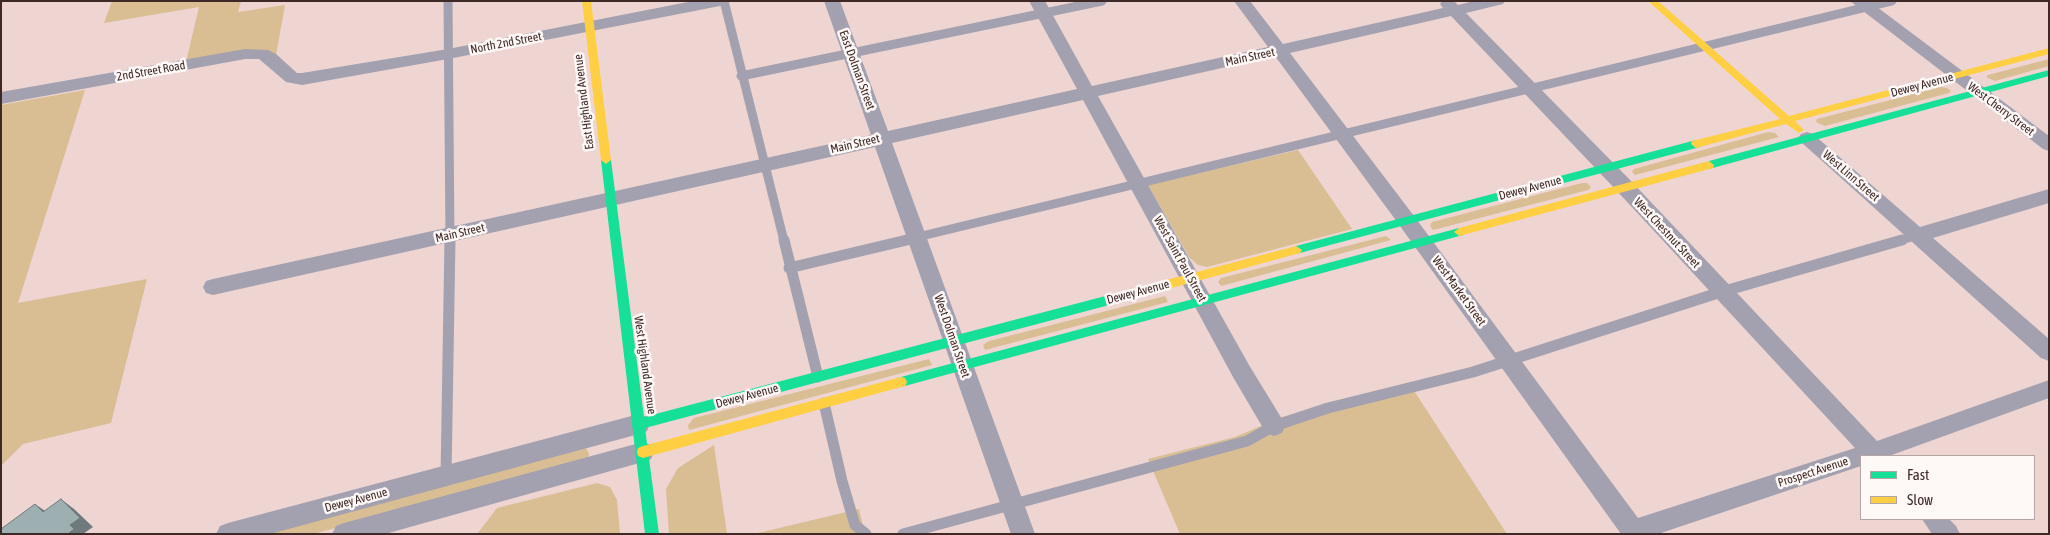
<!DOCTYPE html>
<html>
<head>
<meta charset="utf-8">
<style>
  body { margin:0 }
  #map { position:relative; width:2050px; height:535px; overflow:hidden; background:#eed5d2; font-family:"Asap Condensed",sans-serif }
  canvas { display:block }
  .frame { position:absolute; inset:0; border:2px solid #3f2926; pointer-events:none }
  .legend { position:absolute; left:1860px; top:455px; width:175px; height:65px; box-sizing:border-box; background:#fef8f7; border:1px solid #b2a5a3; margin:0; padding:6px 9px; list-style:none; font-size:15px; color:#3f2926 }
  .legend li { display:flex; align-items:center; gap:10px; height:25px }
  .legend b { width:25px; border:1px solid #b2a5a3 }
</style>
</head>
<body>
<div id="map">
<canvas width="2050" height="535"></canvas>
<div class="frame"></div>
<ul class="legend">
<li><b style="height:6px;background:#16e098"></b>Fast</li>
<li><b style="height:6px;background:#ffcf43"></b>Slow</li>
</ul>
</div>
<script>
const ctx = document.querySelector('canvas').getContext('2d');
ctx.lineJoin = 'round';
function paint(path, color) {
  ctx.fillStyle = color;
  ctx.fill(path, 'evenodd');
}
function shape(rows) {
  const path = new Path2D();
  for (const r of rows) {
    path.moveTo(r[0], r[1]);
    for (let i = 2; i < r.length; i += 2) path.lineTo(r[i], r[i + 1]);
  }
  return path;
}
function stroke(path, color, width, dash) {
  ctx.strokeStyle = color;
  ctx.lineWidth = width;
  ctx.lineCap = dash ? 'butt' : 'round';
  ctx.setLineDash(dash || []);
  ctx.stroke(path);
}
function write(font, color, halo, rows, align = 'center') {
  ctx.font = font + ' "Asap Condensed",sans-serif';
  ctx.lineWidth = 5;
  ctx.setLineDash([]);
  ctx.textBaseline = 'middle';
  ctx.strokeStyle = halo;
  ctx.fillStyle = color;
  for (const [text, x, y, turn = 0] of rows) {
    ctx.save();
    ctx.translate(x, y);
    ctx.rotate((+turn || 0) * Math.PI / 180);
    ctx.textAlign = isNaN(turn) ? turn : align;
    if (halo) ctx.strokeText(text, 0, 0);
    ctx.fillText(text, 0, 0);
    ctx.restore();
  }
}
const green = shape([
  [112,1,241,1,238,12,285,5,276,55,186,62,199,7,104,23],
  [2049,59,2049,66,1995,81,1986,77,1988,75],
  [1941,87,1947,88,1951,91,1949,93,1825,126,1816,122,1817,119],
  [85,90,18,303,147,279,111,423,23,444,1,466,1,105],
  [1768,132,1775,133,1779,137,1635,175,1632,172,1634,169],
  [1298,150,1352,229,1207,267,1198,265,1189,257,1148,185],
  [1582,183,1587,183,1591,187,1588,190,1433,230,1430,226,1432,222],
  [1386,236,1391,240,1221,286,1218,282,1221,278],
  [1165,296,1168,302,985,350,983,345,989,341],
  [929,359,932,365,689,430,688,425,694,418],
  [1409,383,1507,534,1180,534,1148,459,1235,437,1282,417],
  [714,445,727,534,669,534,666,489,678,468],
  [586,448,589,454,588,461,313,534,263,534],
  [597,483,610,487,617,500,620,534,477,534,497,508],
  [859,509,865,534,756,534,758,533]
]);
const laneFar1 = shape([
  [448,1,450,241],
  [724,1,784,241],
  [741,76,1102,1],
  [901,241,1892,1],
  [1898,241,1918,235]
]);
const lane = shape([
  [784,240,818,377],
  [789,268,907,240],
  [824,403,842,481,855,525,866,534],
  [446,477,450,240],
  [903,534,1247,441,1274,426,1328,408,1473,372,1721,292,1902,240]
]);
const street = shape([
  [693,1,728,1,726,4,720,6,448,59,302,85,286,82,259,59,245,59,1,104,1,92,245,49,268,50,276,54,297,73,302,73,448,49,693,1],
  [824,1,840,1,888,131,1077,89,1029,1,1045,1,1092,86,1268,47,1234,1,1250,1,1283,44,1443,8,1440,4,1442,1,1454,1,1458,5,1474,1,1505,1,1503,4,1466,13,1631,181,1877,441,2049,380,2049,398,1889,456,1861,456,1861,466,1658,534,1621,534,1400,226,1275,56,1098,96,1249,365,1282,419,1285,426,1282,433,1274,436,1266,433,1233,377,1083,100,892,143,1035,534,1011,534,875,147,213,295,206,293,203,287,206,281,213,279,871,135,824,1],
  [1451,16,1617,191,1855,448,1638,518,1414,216,1290,53,1451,16],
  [1850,1,1869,1,2049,136,2049,151,2043,149,1850,1],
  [1807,132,1813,134,1920,227,2049,189,2049,203,1933,238,2049,339,2049,361,2041,358,1801,142,1798,138,1801,134,1807,132],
  [639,414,647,417,650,424,647,431,639,434,270,534,216,534,220,526,228,523,639,414],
  [643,442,651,445,654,452,651,459,643,462,385,534,332,534,336,526,344,523,643,442],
  [1922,519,1949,519,1956,526,1960,534,1932,534,1922,519]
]);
const fast = shape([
  [2049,70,2049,76,1709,169,1704,165,1709,161,2049,70],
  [1696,140,1701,144,1700,147,1296,254,1290,250,1296,246,1696,140],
  [606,156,611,160,644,417,1113,294,1117,296,1119,299,1117,302,1113,304,645,428,659,534,645,534,601,160,606,156],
  [1459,228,1463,229,1464,232,1463,235,901,387,897,386,895,382,897,378,901,377,1459,228]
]);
const slow = shape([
  [582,1,591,1,611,160,606,164,601,160,582,1],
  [1648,1,1658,1,1789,116,2049,48,2049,54,1795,121,1804,130,1799,133,1786,124,1696,148,1691,144,1692,141,1780,119,1648,1],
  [1709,161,1714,165,1713,168,1459,236,1454,232,1459,228,1709,161],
  [1296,246,1302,250,1300,253,1113,304,1109,302,1107,299,1109,296,1113,294,1296,246],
  [901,377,905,378,907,382,905,386,901,387,643,458,638,456,637,452,638,448,643,446,901,377]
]);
const shadedWall = shape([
  [61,499,74,509,93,527,83,534,68,534,70,525],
  [35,504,48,513,43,512]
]);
const building = shape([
  [61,499,80,518,70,525,74,529,68,534,1,534,1,529,35,504,43,512,61,499]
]);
const streetNames = [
  ["North 2nd Street",506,43,-11],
  ["Main Street",1250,57,-12],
  ["East Dolman Street",857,70,70],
  ["2nd Street Road",151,71,-10],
  ["Dewey Avenue",1922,85,-15],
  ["East Highland Avenue",584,102,-97],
  ["West Cherry Street",2001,109,37],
  ["Main Street",855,144,-13],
  ["West Linn Street",1851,176,41],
  ["Dewey Avenue",1530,188,-15],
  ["Main Street",460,233,-13],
  ["West Chestnut Street",1667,233,47],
  ["West Saint Paul Street",1180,259,61],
  ["West Market Street",1459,291,54],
  ["Dewey Avenue",1138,292,-15],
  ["West Dolman Street",952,336,71],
  ["West Highland Avenue",645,365,82],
  ["Dewey Avenue",747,396,-15],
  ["Prospect Avenue",1813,472,-18],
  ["Dewey Avenue",356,500,-15]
];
paint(green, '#d9bd93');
stroke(laneFar1, '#a3a1af', 9);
stroke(lane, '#a3a1af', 11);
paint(street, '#a3a1af');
paint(fast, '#16e098');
paint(slow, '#ffcf43');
paint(shadedWall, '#6e7a7c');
paint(building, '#9dafb1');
stroke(building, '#6e7a7c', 1);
write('12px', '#3f2926', '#fef8f7', streetNames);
</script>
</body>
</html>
